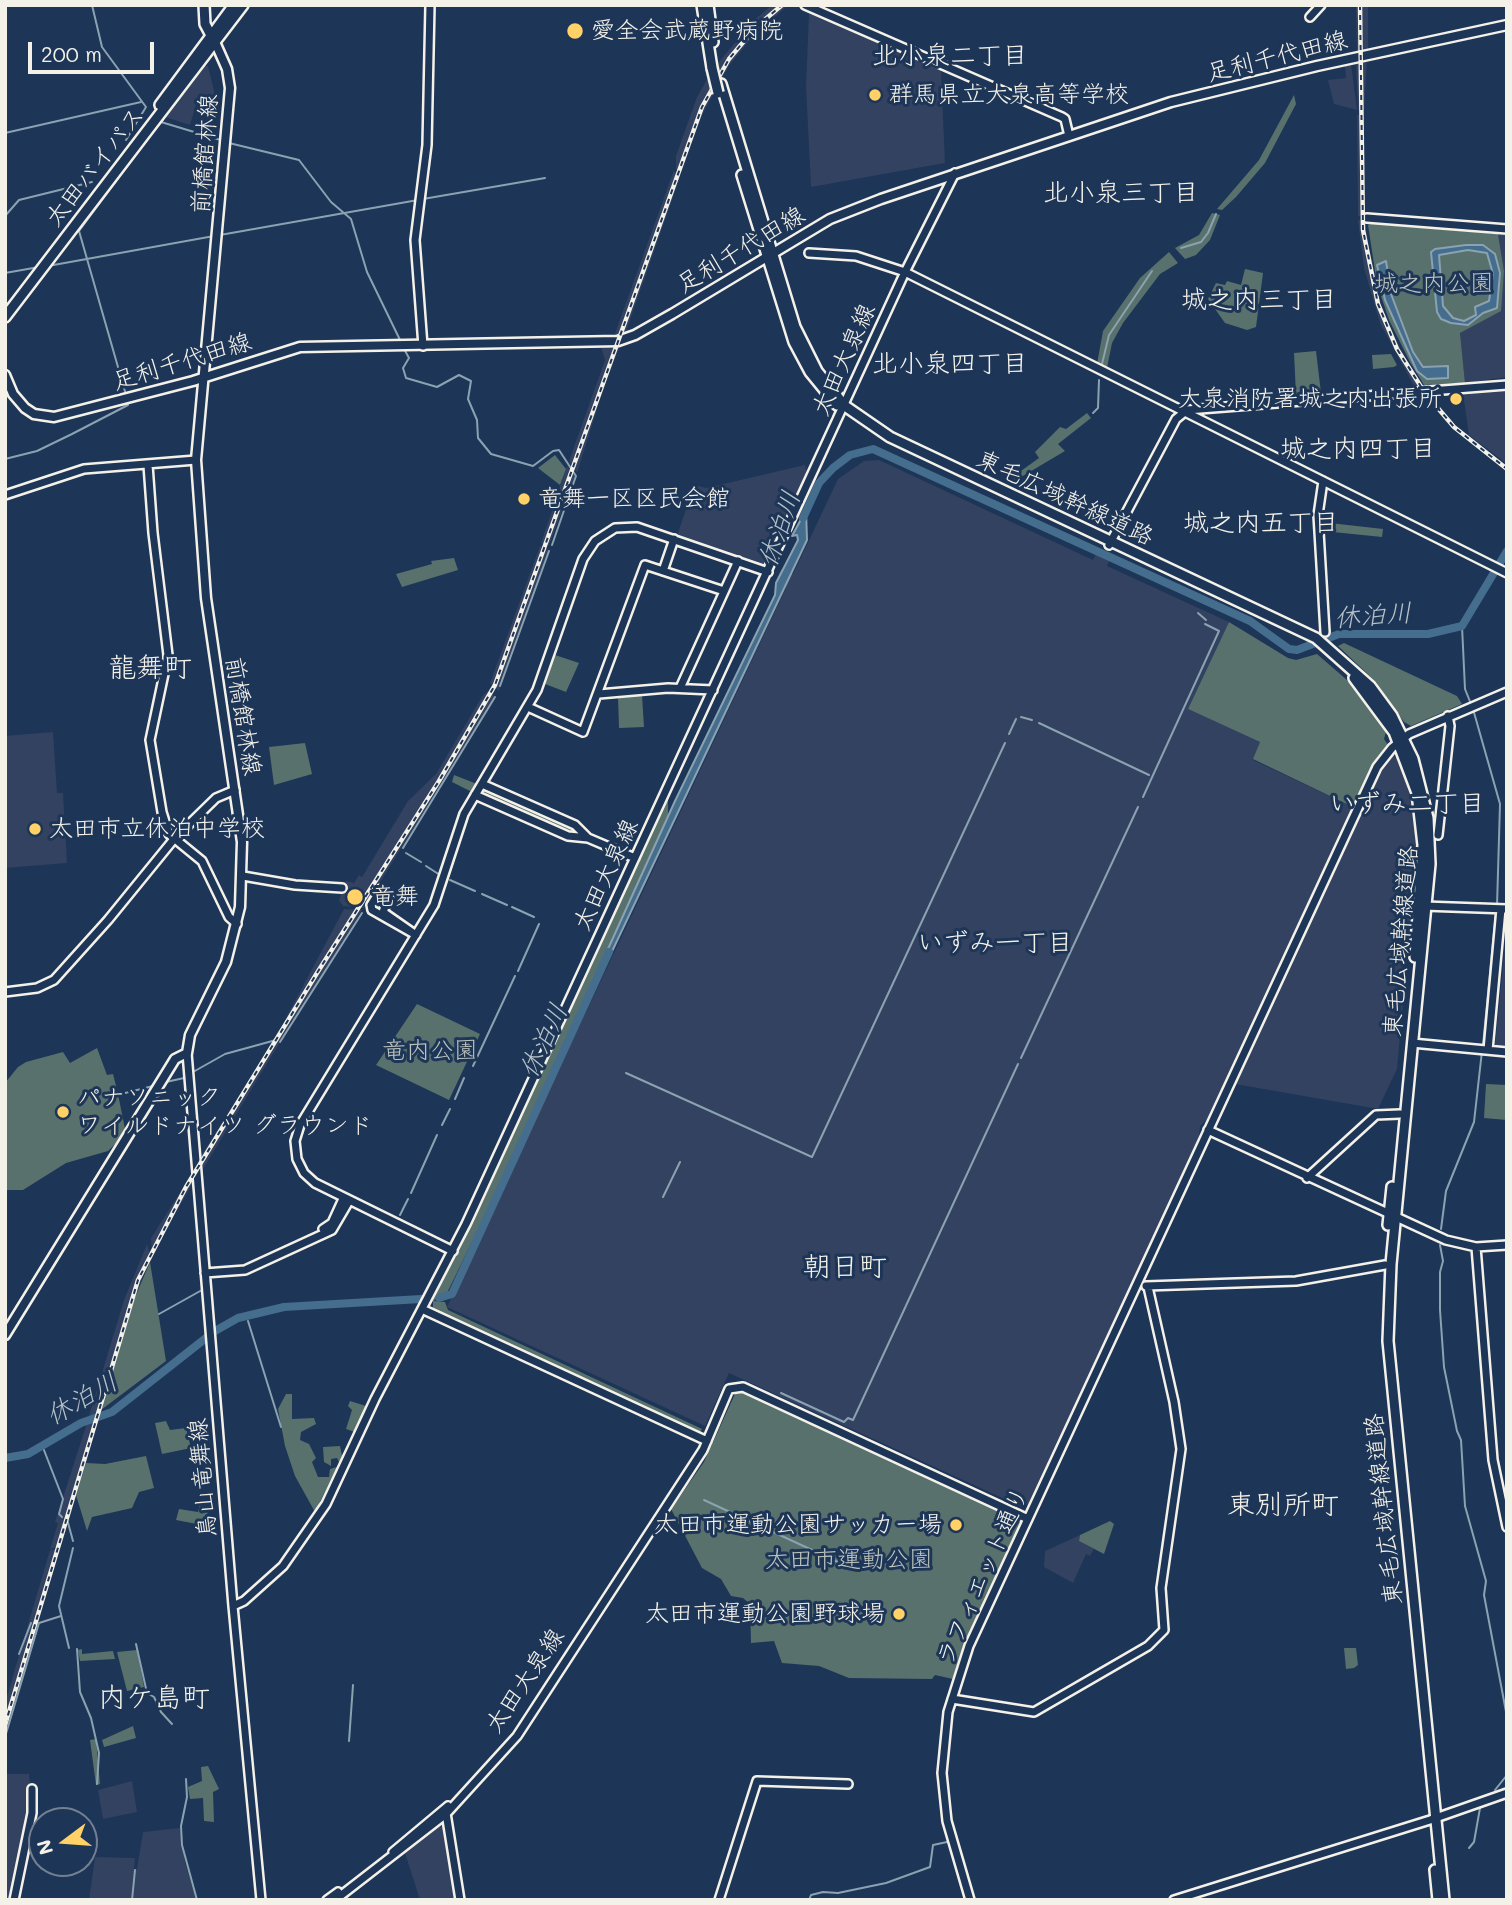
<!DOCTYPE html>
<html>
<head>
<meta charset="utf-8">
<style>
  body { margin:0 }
  #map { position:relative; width:1512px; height:1905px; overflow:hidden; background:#1d3557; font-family:Mali,sans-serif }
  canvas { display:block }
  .frame { position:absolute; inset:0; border:7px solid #f4f1e8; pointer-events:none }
  .north { position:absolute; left:28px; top:1807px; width:70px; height:70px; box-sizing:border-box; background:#1d3557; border:2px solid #738091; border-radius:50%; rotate:254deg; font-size:19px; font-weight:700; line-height:28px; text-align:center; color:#f4f1e8 }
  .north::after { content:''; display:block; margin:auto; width:24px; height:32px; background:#ffd166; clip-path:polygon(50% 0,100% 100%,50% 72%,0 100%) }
  .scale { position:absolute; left:28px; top:42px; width:126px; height:32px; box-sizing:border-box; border:4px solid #f4f1e8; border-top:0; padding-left:9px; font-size:21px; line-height:24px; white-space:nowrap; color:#f4f1e8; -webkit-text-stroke:5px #1d3557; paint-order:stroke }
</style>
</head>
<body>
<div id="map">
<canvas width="1512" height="1905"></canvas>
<div class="frame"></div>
<div class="north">N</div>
<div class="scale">200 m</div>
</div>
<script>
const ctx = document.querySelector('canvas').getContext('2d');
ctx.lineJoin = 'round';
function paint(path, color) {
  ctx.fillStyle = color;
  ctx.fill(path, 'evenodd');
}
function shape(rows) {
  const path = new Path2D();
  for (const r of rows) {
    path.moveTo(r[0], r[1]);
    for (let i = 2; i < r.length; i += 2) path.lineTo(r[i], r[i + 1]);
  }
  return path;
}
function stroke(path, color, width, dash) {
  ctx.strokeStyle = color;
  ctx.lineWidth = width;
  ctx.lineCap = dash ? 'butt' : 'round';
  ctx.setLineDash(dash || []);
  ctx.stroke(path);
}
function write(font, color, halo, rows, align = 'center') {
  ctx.font = font + ' Mali,"Klee One",sans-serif';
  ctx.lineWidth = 6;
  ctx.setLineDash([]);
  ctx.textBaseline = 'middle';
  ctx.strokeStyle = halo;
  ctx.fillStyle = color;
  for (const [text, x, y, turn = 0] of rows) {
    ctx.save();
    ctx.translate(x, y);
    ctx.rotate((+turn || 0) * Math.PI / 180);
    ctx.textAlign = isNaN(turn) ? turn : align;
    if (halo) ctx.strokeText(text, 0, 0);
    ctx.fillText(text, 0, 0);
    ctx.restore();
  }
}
const built = shape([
  [772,5,788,5,749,41,728,67,702,115,680,174,676,169,676,156,697,97,713,69,753,21],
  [1356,5,1368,5,1368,50,1357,52],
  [809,13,941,70,945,163,811,187,806,87],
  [1367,60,1364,110,1358,110,1356,62],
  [1351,64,1357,110,1334,104,1328,80,1346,78,1345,65],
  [204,66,208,66,218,107,197,101,190,125,165,117],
  [1364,114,1365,217,1358,216,1357,115],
  [674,170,679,180,624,337,613,339],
  [1358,220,1365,221,1373,276,1384,316,1404,356,1422,386,1414,386,1380,323,1364,268],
  [1507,233,1507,377,1465,383,1460,333,1490,315,1504,271,1498,234],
  [621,343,604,387,577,473,569,461,605,360,601,347],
  [1507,390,1507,464,1469,435,1463,393],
  [879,460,1093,560,1098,550,1111,556,1107,566,1229,622,1188,709,1260,742,1253,760,1353,807,1207,1119,1200,1126,1199,1136,1088,1380,1028,1505,1022,1507,729,1373,705,1426,447,1307,786,588,775,582,781,569,793,574,838,479,864,461],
  [805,465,807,475,767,563,763,565,677,536,694,485,706,488],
  [567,466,575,477,549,545,541,543],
  [540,546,549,550,499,691,490,683],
  [488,691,495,697,364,908,343,906,339,900,346,881,354,883,359,875,362,877,408,801,436,774,483,695],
  [53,732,57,793,63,793,67,863,5,868,5,736],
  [1391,756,1399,757,1417,823,1416,859,1397,1069,1378,1109,1235,1084,1378,775],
  [344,909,362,910,294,1021,287,1016],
  [1506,937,1507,937,1507,1048,1495,1045],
  [287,1019,291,1024,200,1174,199,1159],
  [193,1172,193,1183,152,1253,151,1238],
  [147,1244,151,1257,132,1304,101,1410,98,1415,88,1419,124,1300],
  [97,1421,60,1546,50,1549,58,1523,55,1522,87,1423],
  [1080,1535,1079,1541,1094,1549,1090,1556,1086,1554,1073,1583,1044,1567,1045,1551],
  [60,1548,43,1605,5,1734,5,1703,50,1550],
  [5,1774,29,1774,31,1797,12,1900,5,1900],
  [132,1781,137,1812,103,1819,98,1790],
  [439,1826,443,1827,456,1900,420,1900,405,1853],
  [180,1828,185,1863,197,1900,89,1900,95,1857,135,1858,134,1869,137,1869,143,1832]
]);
const green = shape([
  [1294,95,1296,104,1265,163,1236,197,1222,210,1217,209,1259,160],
  [1212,213,1220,215,1210,240,1196,255,1185,259,1175,248,1199,235],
  [1372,223,1498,234,1504,271,1501,311,1460,333,1465,383,1424,385,1410,362,1389,320,1377,284,1368,225],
  [1169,252,1178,263,1160,274,1123,323,1112,343,1107,368,1097,364,1103,331,1140,278],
  [1245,269,1263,273,1256,327,1247,330,1225,323,1208,299,1216,283,1225,285,1227,281,1241,285],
  [1316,351,1321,393,1296,395,1294,353],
  [1391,354,1397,365,1394,367,1373,369,1372,355],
  [1087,413,1091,418,1058,444,1065,451,1011,483,1007,481,1039,458,1035,452,1060,427,1066,429],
  [555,455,566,469,560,485,538,468],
  [1321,522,1383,529,1382,537,1323,531],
  [454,558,458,570,402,587,396,574,432,564,431,561],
  [1229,622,1288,658,1296,660,1317,654,1347,680,1375,715,1386,732,1384,739,1388,745,1374,763,1353,807,1253,759,1260,742,1188,709],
  [1344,643,1457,696,1462,704,1411,726,1404,722,1376,682,1338,646],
  [555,655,579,663,566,692,545,684],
  [642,695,644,727,619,728,618,697],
  [305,743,312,774,274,785,269,747],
  [454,775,477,784,472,792,452,782],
  [485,787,575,829,574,834,481,796],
  [668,798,668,817,510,1164,447,1293,437,1296,434,1301,445,1302,448,1310,702,1429,699,1434,433,1310,433,1301],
  [417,1004,480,1034,449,1100,376,1065],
  [97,1048,107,1075,113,1074,118,1094,125,1129,118,1141,108,1151,66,1163,23,1190,5,1190,5,1083,18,1067,26,1062,63,1052,70,1063],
  [1486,1084,1507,1085,1507,1120,1484,1118],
  [150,1262,166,1361,101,1410,130,1309],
  [745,1392,1022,1520,963,1646,953,1679,935,1675,932,1679,849,1678,819,1666,782,1663,774,1641,751,1643,750,1604,743,1598,731,1596,721,1579,702,1568,671,1509,704,1462,735,1394],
  [286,1394,292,1394,292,1419,314,1418,316,1424,301,1432,300,1440,309,1444,316,1458,312,1462,318,1477,329,1477,330,1469,337,1467,315,1512,295,1476,285,1446,278,1409],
  [350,1401,366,1406,355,1432,346,1429,352,1410,348,1406],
  [166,1421,170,1430,186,1428,191,1448,162,1454,155,1423],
  [340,1446,342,1456,340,1464,337,1458,331,1459,331,1466,324,1462,323,1447],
  [146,1456,154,1488,139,1492,132,1508,92,1517,87,1531,76,1495,86,1463,105,1464],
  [200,1503,209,1503,207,1517,202,1525,176,1520,179,1509,198,1512],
  [1110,1521,1114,1524,1104,1554,1079,1541,1080,1535],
  [1344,1648,1356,1648,1358,1665,1354,1668,1346,1669],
  [82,1649,82,1654,113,1651,115,1659,80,1661,78,1650],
  [137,1650,144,1687,127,1691,117,1652],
  [133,1726,136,1738,104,1747,102,1740],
  [96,1739,100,1784,96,1785,90,1740],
  [208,1766,219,1789,213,1792,214,1822,204,1821,203,1798,190,1799,188,1787,202,1781,201,1767]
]);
const water = shape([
  [1466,245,1483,245,1495,254,1500,273,1497,308,1483,313,1468,325,1451,323,1441,319,1437,312,1431,252,1435,249,1466,245],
  [1468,250,1487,253,1493,274,1489,301,1475,307,1476,315,1464,321,1453,318,1443,306,1439,255,1468,250],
  [1386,261,1391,294,1413,352,1423,367,1448,366,1448,378,1427,379,1417,371,1385,300,1377,265,1386,261],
  [806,510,807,540,607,962,603,960,675,801,775,595,776,583,798,540,797,535,792,536,806,510]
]);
const stream = shape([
  [92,5,102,47,146,107,126,140],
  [161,122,224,141],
  [5,133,141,102],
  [229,143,299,160,331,202,351,219,367,272,401,342],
  [423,199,545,178],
  [5,216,19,200,92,182],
  [220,235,418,200],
  [1181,248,1201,242,1208,233,1216,214],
  [48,266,214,236],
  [5,273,39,267],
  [403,347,409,358,403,368,406,378,437,387,459,375,471,381,468,399,477,420,478,438,491,454,533,466,553,451,559,450,576,476,552,545],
  [1102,364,1109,335,1152,271],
  [126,395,79,231,156,127],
  [1093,413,1098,408,1099,380],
  [5,459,37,451,72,434,128,405,127,401],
  [1198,613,1206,620],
  [1462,626,1465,689,1471,704],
  [500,686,549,551],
  [1473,709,1500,804,1497,906],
  [1021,717,1032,720],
  [1039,723,1149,775],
  [1009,734,1016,719],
  [1143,797,1219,631,1205,624],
  [403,848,495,697],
  [406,853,421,862],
  [426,866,440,875],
  [450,880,475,891],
  [482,894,507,905],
  [512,907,534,917],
  [518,971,539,924],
  [280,1042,362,913],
  [1483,1045,1496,912],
  [1021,1058,1138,807],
  [473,1066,515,976],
  [193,1072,225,1054,276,1040],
  [626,1073,812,1157,1005,743],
  [166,1082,184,1078],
  [125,1093,153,1086],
  [455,1099,464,1078],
  [442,1125,450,1109],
  [411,1193,437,1135],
  [663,1197,680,1162],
  [400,1215,408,1199],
  [1441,1229,1446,1191,1474,1122,1482,1051],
  [1440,1245,1443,1261,1440,1272,1440,1310,1444,1367,1457,1431,1461,1440,1465,1506,1486,1581,1484,1595,1507,1717],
  [159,1314,202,1290],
  [248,1321,281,1427],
  [781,1393,844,1422,848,1418,853,1420,1018,1064],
  [42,1445,63,1499,59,1514,62,1517],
  [704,1500,851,1568],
  [67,1519,73,1541],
  [136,1644,147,1693,154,1697,161,1712,172,1724],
  [69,1648,59,1606,73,1548],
  [77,1649,80,1692,91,1718,99,1753,97,1784],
  [19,1654,31,1623],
  [5,1737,39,1623,61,1616],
  [349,1741,353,1685],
  [186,1779,187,1797,181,1826,182,1845,197,1900],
  [1495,1790,1507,1775],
  [1469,1848,1474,1842,1480,1808],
  [132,1900,135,1870],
  [809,1900,811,1895,823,1892,838,1893,886,1883,930,1867,933,1845,947,1842]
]);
const river = shape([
  [803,518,819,483,833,468,850,455,873,449,1250,621,1289,649,1297,650,1339,634,1428,634,1462,626,1507,551],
  [439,1298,452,1294,609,952],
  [215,1331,238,1318,284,1307,421,1299],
  [5,1458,28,1454,81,1423,112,1412,206,1338]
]);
const secondary = shape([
  [805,5,1062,117,1065,119,1069,136],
  [1310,17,1321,5],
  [1367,218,1507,229],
  [809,253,856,256,905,272,1507,573],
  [423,346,415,240,427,145,430,5],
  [148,465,153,533,168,655,150,740,162,812,169,834,202,861,229,917,237,924],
  [1323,481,1318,515,1325,632],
  [5,495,84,469,196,460],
  [1109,545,1176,419,1187,410,1507,385],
  [663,571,674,539],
  [680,688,738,561],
  [599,694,668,688,713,690],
  [528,707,583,732,645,565,724,591],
  [482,784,575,825,587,837],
  [475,795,568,836,588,838,635,858],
  [1438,835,1450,726,1448,716],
  [243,876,295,885,342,888],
  [381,889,390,894,383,912,416,935,372,910,371,905,381,889],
  [1424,906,1507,909],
  [5,992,37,988,54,980,108,920,174,839,216,798,235,790],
  [1412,1043,1507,1052],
  [1488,1050,1501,909],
  [187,1053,233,1606,261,1900],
  [1208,1130,1446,1240,1476,1247,1507,1245],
  [1307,1178,1376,1115,1400,1114],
  [323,1229,332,1223,343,1199],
  [1476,1247,1493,1460,1507,1527],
  [453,1251,315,1183,304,1173,297,1159,295,1141,300,1125,434,905,464,814,537,690,583,559,595,541,615,528,637,527,768,572],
  [205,1273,245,1270,332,1230,349,1201],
  [1146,1286,1296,1281,1385,1265],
  [424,1310,707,1441],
  [233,1606,244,1601,283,1566,326,1504,375,1399,466,1224,905,272,955,173],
  [952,1699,1034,1712,1148,1646,1164,1630,1161,1588,1181,1449,1174,1402,1148,1287],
  [446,1813,460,1900],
  [393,1852,448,1806],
  [14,1900,32,1813,32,1789],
  [327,1900,338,1892],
  [335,1900,446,1814,517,1736,703,1450,729,1389,743,1387,1028,1519],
  [719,1900,757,1781,848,1784],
  [970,1900,947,1821,942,1773,948,1712,969,1646,1377,767,1392,748,1409,734,1507,692],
  [1174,1900,1430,1820,1507,1793]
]);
const primary = shape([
  [5,375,13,394,25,408,34,414,54,417,193,381,300,347,618,341,635,335,672,314,830,219,881,199,1171,102,1317,66,1507,25],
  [5,1335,175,1059,187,1053,190,1035,226,962,240,907,242,842,206,598,196,460,230,88,227,69,215,42]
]);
const highway = shape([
  [204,5,205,24,214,41],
  [702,5,712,68],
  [708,5,713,42],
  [721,84,795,327,817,371,845,406,890,437,1316,638,1370,686,1392,716,1413,759,1428,818,1430,864,1391,1264,1388,1341,1444,1900],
  [160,105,234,5],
  [742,175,794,342,810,372,837,405],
  [5,317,243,5],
  [1354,678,1394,732,1417,793,1423,845,1415,957],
  [1388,1225,1392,1187],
  [1435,1870,1438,1900]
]);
const rail = shape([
  [1360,5,1363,230,1378,304,1397,349,1425,393,1454,427,1507,469],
  [5,1725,138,1280,186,1187,317,973,439,781,495,685,702,107,729,59,755,28,782,5]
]);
const highwayBridge = shape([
  [712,68,718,93]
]);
const markers = [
  [575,31,9,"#ffd166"],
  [875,95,7,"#ffd166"],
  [1456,399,7,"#ffd166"],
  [524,499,7,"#ffd166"],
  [35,829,7,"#ffd166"],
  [355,897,9,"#ffd166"],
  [63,1112,7,"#ffd166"],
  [956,1525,7,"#ffd166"],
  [899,1614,7,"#ffd166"]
];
const poiNames = [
  ["愛全会武蔵野病院",591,31],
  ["群馬県立大泉高等学校",889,95],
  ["大泉消防署城之内出張所",1442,399,"right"],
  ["竜舞一区区民会館",538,499],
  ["太田市立休泊中学校",49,829],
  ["竜舞",371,897],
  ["パナソニック",77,1098],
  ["ワイルドナイツ グラウンド",77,1126],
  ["太田市運動公園サッカー場",942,1525,"right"],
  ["太田市運動公園野球場",885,1614,"right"]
];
const streetNames = [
  ["足利千代田線",1277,57,-14],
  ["前橋館林線",205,154,-86],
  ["太田バイパス",95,167,-52],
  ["足利千代田線",741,250,-31],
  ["太田大泉線",844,360,-66],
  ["足利千代田線",182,362,-17],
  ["東毛広域幹線道路",1065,498,25],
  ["前橋館林線",243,716,81],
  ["太田大泉線",606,875,-65],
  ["東毛広域幹線道路",1401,941,-85],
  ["鳥山竜舞線",203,1478,-95],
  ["東毛広域幹線道路",1384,1509,-96],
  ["ラフィエット通り",983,1576,-66],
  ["太田大泉線",525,1681,-56]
];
const parkNames = [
  ["城之内公園",1434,284],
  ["竜内公園",430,1051],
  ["太田市運動公園",849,1560]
];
const neighbourhoodNames = [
  ["北小泉二丁目",950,56],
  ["北小泉三丁目",1121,193],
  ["城之内三丁目",1259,300],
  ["北小泉四丁目",950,364],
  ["城之内四丁目",1358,449],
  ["城之内五丁目",1261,523],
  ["いずみ二丁目",1407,804],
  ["いずみ一丁目",995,943]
];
const waterNames = [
  ["休泊川",780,529,-71],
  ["休泊川",1373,616,-4],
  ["休泊川",544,1041,-65],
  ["休泊川",82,1399,-30]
];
const quarterNames = [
  ["龍舞町",150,668],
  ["朝日町",845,1267],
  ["東別所町",1283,1505],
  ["内ケ島町",154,1698]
];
paint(built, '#324260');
paint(green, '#58716d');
paint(water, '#456d8d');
stroke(water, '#8ba2b1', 2);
stroke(stream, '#8ba2b1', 2);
stroke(river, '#456d8d', 8);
stroke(secondary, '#f4f1e8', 12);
stroke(primary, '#f4f1e8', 13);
stroke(highway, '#f4f1e8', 14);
stroke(secondary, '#1d3557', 7);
stroke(primary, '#1d3557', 8);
stroke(highway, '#1d3557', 9);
stroke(rail, '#f4f1e8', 4.5);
stroke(rail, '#1d3557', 2, [5]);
stroke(highwayBridge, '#f4f1e8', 14, []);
stroke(highwayBridge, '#1d3557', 9);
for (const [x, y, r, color] of markers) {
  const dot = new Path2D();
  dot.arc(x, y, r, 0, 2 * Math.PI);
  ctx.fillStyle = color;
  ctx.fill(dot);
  stroke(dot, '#1d3557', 2.5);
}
write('24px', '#f4f1e8', '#1d3557', poiNames, 'left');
write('24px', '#f4f1e8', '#1d3557', streetNames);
write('24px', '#bdc4bd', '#1d3557', parkNames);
write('26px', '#f4f1e8', '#1d3557', neighbourhoodNames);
write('italic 26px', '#b7c3c8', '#1d3557', waterNames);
write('28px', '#f4f1e8', '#1d3557', quarterNames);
</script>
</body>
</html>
